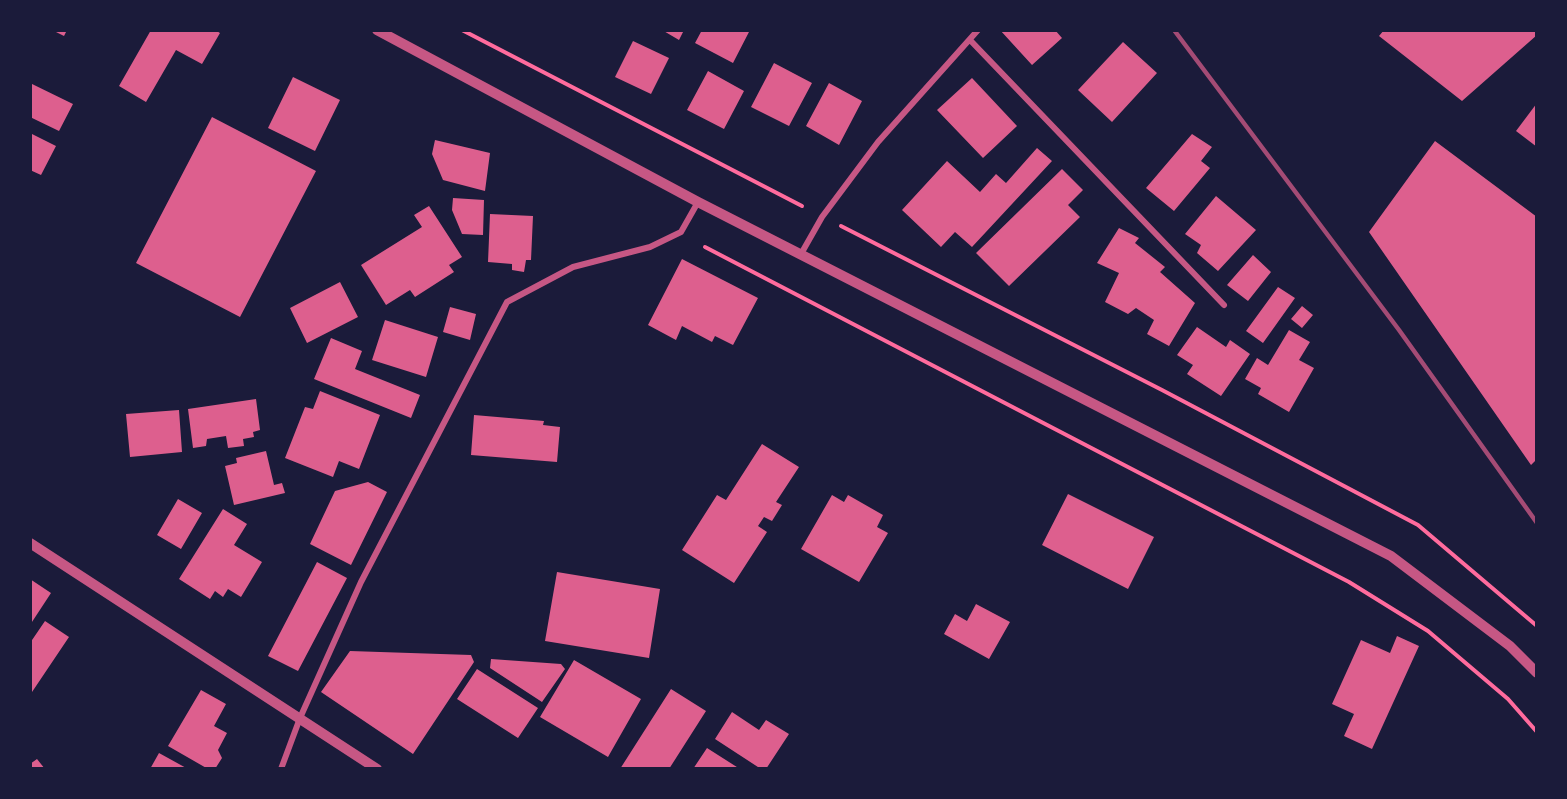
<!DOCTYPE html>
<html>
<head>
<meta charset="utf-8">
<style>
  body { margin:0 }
  #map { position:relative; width:1567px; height:799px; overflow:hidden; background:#1b1b3a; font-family:Mulish,sans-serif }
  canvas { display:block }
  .frame { position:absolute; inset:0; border:32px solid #1b1b3a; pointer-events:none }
</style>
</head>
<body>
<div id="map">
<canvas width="1567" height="799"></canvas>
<div class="frame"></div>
</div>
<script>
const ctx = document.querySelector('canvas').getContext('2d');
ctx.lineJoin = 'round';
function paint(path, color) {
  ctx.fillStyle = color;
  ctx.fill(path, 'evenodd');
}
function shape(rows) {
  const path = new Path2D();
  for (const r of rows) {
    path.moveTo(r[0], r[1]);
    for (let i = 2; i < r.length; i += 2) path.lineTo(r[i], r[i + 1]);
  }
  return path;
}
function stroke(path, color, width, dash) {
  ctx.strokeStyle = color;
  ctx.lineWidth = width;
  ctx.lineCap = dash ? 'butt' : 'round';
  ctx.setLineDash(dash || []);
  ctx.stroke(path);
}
const building = shape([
  [52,30,67,30,64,36],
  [151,30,215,30,220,33,202,64,176,50,146,102,119,86],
  [662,30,684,30,679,40],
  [702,30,750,30,733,63,695,43],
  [1000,30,1055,30,1062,38,1032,65],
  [1384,30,1537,30,1537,35,1462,101,1379,36],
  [633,41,669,58,651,94,615,77],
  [1123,42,1157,73,1112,122,1078,90],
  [774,63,812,83,789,126,751,107],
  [708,71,744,91,724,129,687,110],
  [293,77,340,100,315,151,268,128],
  [972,78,1017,126,983,158,937,110],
  [30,83,73,104,59,131,30,117],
  [829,83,862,101,839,145,806,126],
  [1537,103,1537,147,1516,131],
  [212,117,316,171,240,317,136,263],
  [30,133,56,146,41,175,30,170],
  [1192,134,1212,147,1201,161,1210,168,1174,211,1146,188],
  [435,140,490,153,485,191,443,180,432,154],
  [1435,141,1537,217,1537,459,1531,465,1369,232],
  [1037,148,1052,161,972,247,955,232,941,247,902,210,947,161,980,192,996,174,1006,183],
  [1062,169,1083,190,1068,205,1080,217,1009,286,976,253],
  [1216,196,1256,230,1218,271,1197,253,1201,245,1185,234],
  [453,198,484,200,483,235,462,234,452,210],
  [429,206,462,257,449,265,454,272,415,297,410,290,386,305,361,265,422,227,414,215],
  [490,214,533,216,531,260,526,260,524,272,512,270,512,264,488,262],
  [1119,228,1139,238,1135,243,1165,267,1160,272,1195,303,1169,346,1147,334,1154,320,1136,308,1128,314,1105,302,1119,273,1097,263],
  [1253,255,1271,272,1248,301,1227,285],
  [682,259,758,298,733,345,715,336,712,342,682,326,676,340,648,325],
  [340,282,358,317,307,343,290,308],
  [1278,287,1295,298,1263,343,1246,331],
  [1302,306,1313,315,1302,328,1291,319],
  [450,307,476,314,470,340,443,332],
  [385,320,438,337,426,377,372,360],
  [1197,327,1226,347,1230,340,1250,354,1221,396,1187,374,1193,365,1177,355],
  [1289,330,1310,342,1299,360,1314,368,1289,412,1258,394,1261,388,1245,379,1257,358,1268,365],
  [331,338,362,351,355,369,420,395,411,418,314,379],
  [320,391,380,415,359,469,339,461,333,477,285,458,305,407,313,409],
  [256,399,260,430,253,432,254,437,243,439,244,446,228,448,226,436,207,439,206,446,193,448,188,409],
  [179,410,182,452,130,457,126,414],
  [474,415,544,421,543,425,560,427,557,462,471,455],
  [762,444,799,467,776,502,782,505,772,521,764,517,758,526,767,532,734,583,682,550,717,495,726,500],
  [266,451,274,485,282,483,285,493,234,505,225,466,237,463,236,458],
  [368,482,387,492,351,565,310,544,335,491],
  [1068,494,1154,537,1128,589,1042,545],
  [832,495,844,502,848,495,883,515,877,527,888,533,859,582,801,549],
  [178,499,202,513,181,549,157,535],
  [223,509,247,524,234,545,262,562,241,597,228,589,223,597,215,591,210,599,179,579],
  [317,562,347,578,298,671,268,656],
  [557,572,660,589,649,658,545,641],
  [30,579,51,593,30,625],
  [976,604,1010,622,989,659,944,634,955,614,967,621],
  [45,621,69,637,30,695,30,643],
  [1397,636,1419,646,1372,749,1344,736,1354,714,1332,704,1361,640,1390,653],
  [350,651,471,655,474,662,413,754,321,692],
  [491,659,561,664,565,669,542,702,490,668],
  [574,660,641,699,608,757,540,717],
  [477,669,538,708,518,738,457,699],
  [671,689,706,711,669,769,620,769],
  [201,690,226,704,214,726,227,733,218,750,222,758,215,769,208,769,168,746],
  [732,712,759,730,766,720,789,734,766,769,761,769,715,739],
  [707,748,740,769,693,769],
  [159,753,188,769,150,769],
  [37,759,45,769,30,769,30,764]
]);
const path = shape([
  [462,30,802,206],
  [841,226,1162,390,1418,525,1537,626],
  [705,247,1349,582,1428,631,1508,699,1537,732]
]);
const minor = shape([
  [970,40,1224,305],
  [801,254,822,217,878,142,978,30],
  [281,769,300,718,361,582,507,302,573,267,650,247,681,232,698,202]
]);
const tertiary = shape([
  [377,30,698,202,1391,556,1510,646,1537,673],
  [30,543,377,769]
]);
const rail = shape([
  [1174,30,1399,330,1537,523]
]);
paint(building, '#dd5f8e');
stroke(path, '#ff6b9d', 4);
stroke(minor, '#c65784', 6);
stroke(tertiary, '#c65784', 10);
stroke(rail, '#a44b75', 4.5);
</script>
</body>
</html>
